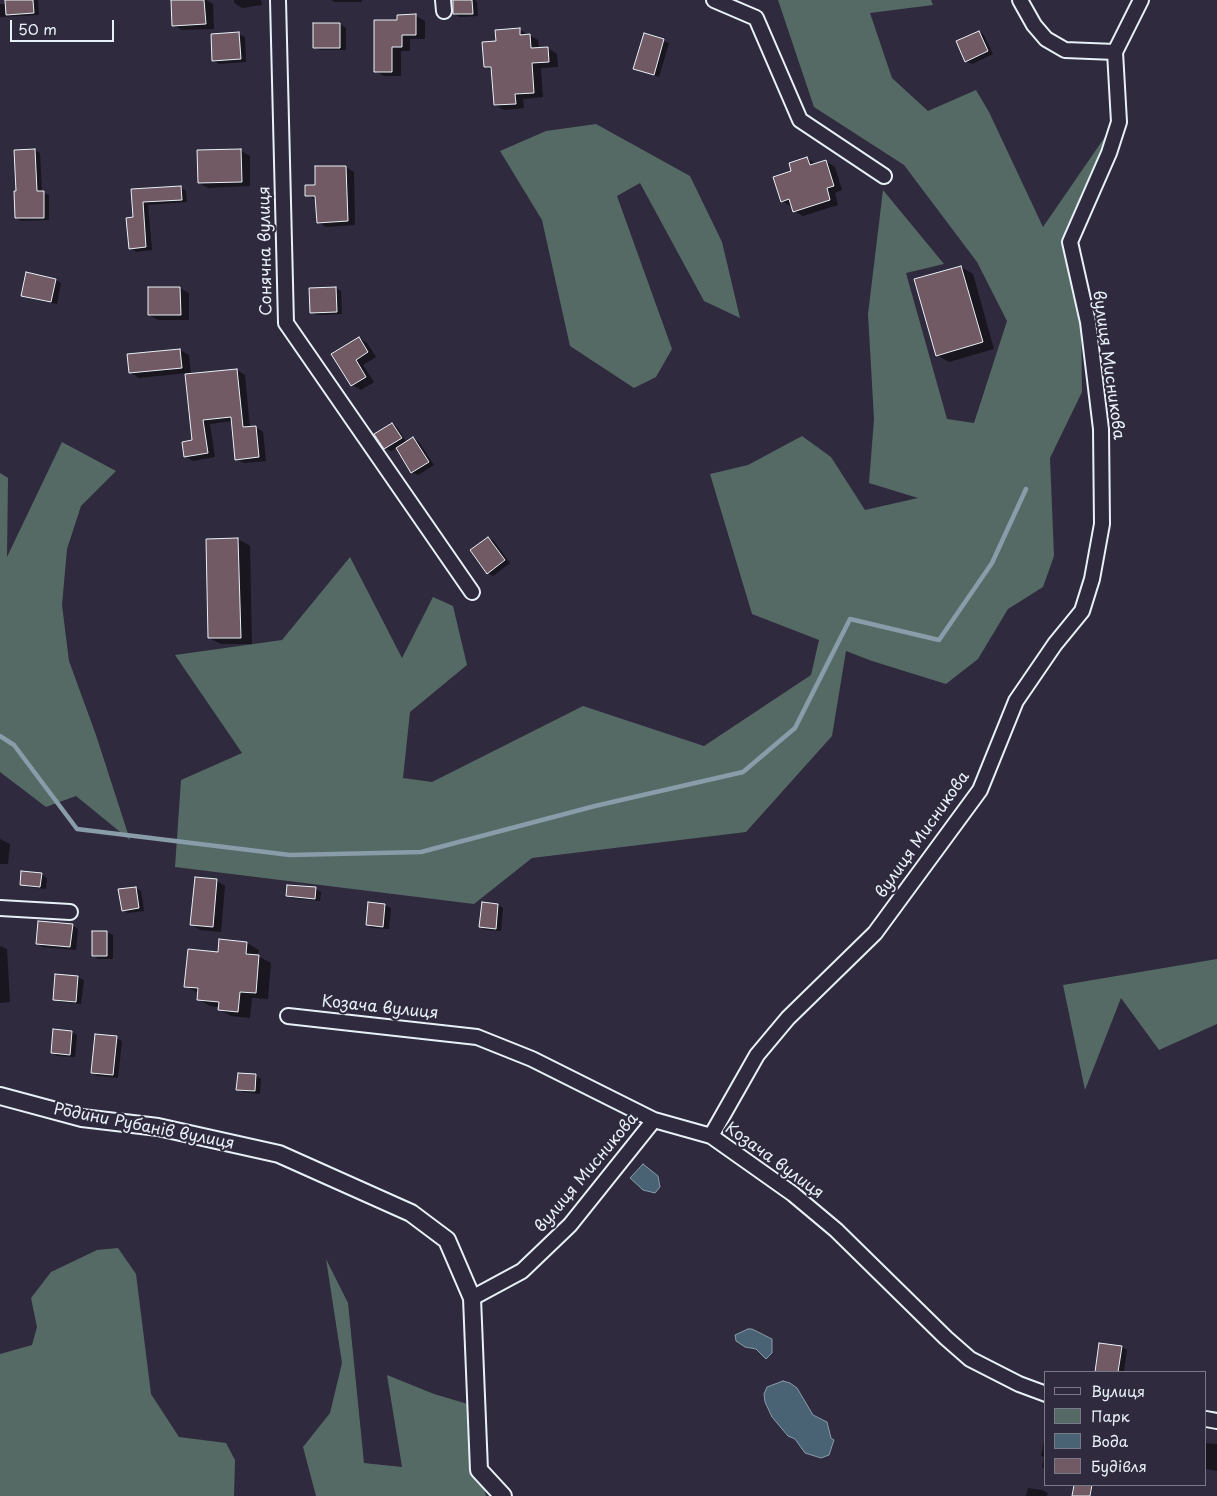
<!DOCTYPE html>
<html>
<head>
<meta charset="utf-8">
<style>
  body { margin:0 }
  #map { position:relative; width:1217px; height:1496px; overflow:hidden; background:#2f2a3d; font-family:"Playpen Sans",sans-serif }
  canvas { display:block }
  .legend { position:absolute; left:1044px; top:1371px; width:162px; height:115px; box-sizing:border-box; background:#2f2a3d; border:1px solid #797a88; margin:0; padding:6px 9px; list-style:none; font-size:15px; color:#e8f1f8 }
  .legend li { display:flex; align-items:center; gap:10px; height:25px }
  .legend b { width:25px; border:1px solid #797a88 }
  .scale { position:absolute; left:10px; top:20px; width:104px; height:22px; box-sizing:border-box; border:2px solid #e8f1f8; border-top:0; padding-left:6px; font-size:15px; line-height:18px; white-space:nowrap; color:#e8f1f8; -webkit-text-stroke:4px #2f2a3d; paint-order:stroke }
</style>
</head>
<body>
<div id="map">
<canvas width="1217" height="1496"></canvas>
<ul class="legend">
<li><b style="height:6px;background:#2f2a3d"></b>Вулиця</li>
<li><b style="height:14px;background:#556a65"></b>Парк</li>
<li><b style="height:14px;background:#4a6374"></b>Вода</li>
<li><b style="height:14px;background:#715a63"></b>Будівля</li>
</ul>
<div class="scale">50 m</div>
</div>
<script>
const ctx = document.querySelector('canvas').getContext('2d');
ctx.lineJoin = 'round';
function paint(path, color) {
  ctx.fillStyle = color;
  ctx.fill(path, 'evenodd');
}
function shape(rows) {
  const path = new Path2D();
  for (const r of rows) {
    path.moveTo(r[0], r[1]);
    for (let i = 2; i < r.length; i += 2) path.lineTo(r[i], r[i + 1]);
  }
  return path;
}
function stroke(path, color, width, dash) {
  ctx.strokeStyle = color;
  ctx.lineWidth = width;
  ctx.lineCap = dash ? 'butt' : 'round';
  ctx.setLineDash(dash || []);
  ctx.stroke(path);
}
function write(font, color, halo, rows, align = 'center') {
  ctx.font = font + ' "Playpen Sans",sans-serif';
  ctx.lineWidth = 4.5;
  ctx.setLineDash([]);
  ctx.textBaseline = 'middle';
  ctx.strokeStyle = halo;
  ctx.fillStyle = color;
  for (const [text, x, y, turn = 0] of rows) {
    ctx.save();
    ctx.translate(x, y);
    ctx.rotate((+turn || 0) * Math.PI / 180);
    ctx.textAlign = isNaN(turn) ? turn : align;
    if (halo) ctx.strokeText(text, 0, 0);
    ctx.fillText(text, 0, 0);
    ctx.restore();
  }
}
const green = shape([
  [778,0,931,0,933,5,870,13,892,78,928,111,976,90,989,112,1043,227,1109,131,1069,254,1081,317,1082,392,1050,458,1054,556,1043,587,1008,609,978,659,946,684,872,661,846,651,832,736,746,832,532,858,474,904,175,867,181,780,242,753,175,655,282,640,350,557,402,658,433,597,453,606,467,665,410,712,403,778,432,782,583,706,704,746,811,675,819,640,752,614,710,474,748,465,802,436,831,457,865,510,918,498,869,483,874,419,868,314,883,190,944,264,906,273,947,419,974,423,1007,321,977,262,904,165,814,107],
  [596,124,690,176,722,242,740,318,704,301,640,183,617,196,672,349,656,377,634,388,570,346,542,220,500,151,546,131],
  [62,442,116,471,81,506,67,549,62,605,69,661,96,735,130,840,76,796,46,807,0,772,0,473,8,478,7,557],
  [1217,959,1217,1024,1159,1050,1121,998,1085,1090,1063,985],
  [118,1248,136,1274,151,1394,179,1437,226,1443,235,1460,234,1496,0,1496,0,1354,32,1345,37,1327,31,1298,51,1272,97,1250],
  [326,1259,348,1303,364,1463,402,1467,387,1375,434,1394,478,1407,479,1470,486,1496,316,1496,303,1447,330,1413,342,1363]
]);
const water = shape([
  [643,1164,658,1176,660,1187,655,1193,643,1190,630,1178,643,1164],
  [748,1329,752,1329,772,1339,772,1353,766,1359,756,1349,745,1347,736,1341,735,1335,748,1329],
  [783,1381,790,1383,797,1388,813,1415,827,1422,831,1438,834,1440,829,1455,821,1458,805,1453,795,1439,788,1436,772,1417,765,1402,764,1394,767,1387,783,1381]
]);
const shadow = shape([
  [7,0,38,0,39,15,0,17,0,4,7,4],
  [181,0,206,0,213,4,214,29,182,30,173,25],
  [234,0,261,0,262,5,242,8,234,3],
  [331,0,362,0,362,2,335,2],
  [454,0,475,0,477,2,478,16,460,17,454,14],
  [399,16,416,16,425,21,425,39,410,39,410,51,401,51,401,76,384,76,375,71,399,21],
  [314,24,340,24,346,28,346,50,320,50,314,47],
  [520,30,538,40,539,49,548,48,557,54,558,67,541,68,543,97,523,99,524,108,504,110,495,105,492,71,485,66,497,42],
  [979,32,984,35,993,54,972,64,966,61],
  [239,34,245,37,246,62,219,64,213,60,212,35],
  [645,35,669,43,659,77,635,68],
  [35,150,40,153,42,192,49,195,49,220,21,221,16,217,18,192],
  [241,151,250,156,250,186,208,188,199,183],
  [807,158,816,164,826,161,835,167,842,190,835,193,838,205,803,216,794,211,793,205,790,206,782,201,793,172],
  [346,167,354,172,355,225,326,227,318,222,316,200,307,195,316,186,316,168],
  [181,188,186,191,187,202,148,205,152,250,136,252,130,248,134,218,133,190],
  [961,267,973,274,994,349,949,362,937,355],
  [27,274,56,280,61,283,57,304,28,298,23,295],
  [149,288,180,288,189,293,189,320,158,320,149,315],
  [336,288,341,291,342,314,317,315,311,312],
  [359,338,367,343,376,357,363,365,374,382,361,390,352,385],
  [180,350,189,355,191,375,237,370,245,375,250,428,256,427,263,432,266,461,244,463,236,459,233,421,210,424,215,457,193,461,185,456,193,442,187,373,139,378,130,372],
  [392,424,397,427,407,443,413,439,419,442,434,465,418,475,412,472,397,448,391,451,385,448],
  [488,538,494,541,510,563,493,576,488,573],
  [238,539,250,546,252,644,221,644,209,638],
  [0,839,10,844,8,864,0,864],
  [41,874,47,878,46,889,27,887,21,884],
  [217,881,225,886,221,932,200,930,192,925],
  [136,888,141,891,144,911,128,913,123,910],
  [316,889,321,892,320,901,292,898,287,895],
  [369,903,385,905,391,908,389,929,372,928,367,925],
  [498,905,503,908,501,931,486,930,480,927],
  [72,925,78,929,76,950,43,947,37,944],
  [93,932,107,932,113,935,113,959,98,959,93,955],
  [247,943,259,950,258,956,271,963,268,999,252,998,250,1018,231,1016,220,1010,220,1007,210,1006,198,999,198,993,186,986,219,953],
  [0,946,7,949,10,1002,0,1003],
  [57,975,78,977,84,980,81,1004,60,1002,54,999],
  [72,1032,77,1035,75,1057,57,1056,52,1053],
  [116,1038,122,1041,118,1078,98,1076,92,1073],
  [239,1074,256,1076,261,1079,260,1094,243,1092,238,1089],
  [1100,1344,1122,1347,1127,1350,1124,1372,1096,1372],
  [1046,1431,1046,1470,1042,1467,1044,1457,1041,1456],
  [1206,1443,1217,1444,1217,1471,1206,1469],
  [1075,1485,1093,1485,1091,1496,1073,1496],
  [1028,1488,1042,1490,1048,1493,1047,1496,1026,1496]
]);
const stream = shape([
  [0,736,14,745,77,829,290,855,421,852,595,806,743,772,795,728,850,619,939,640,992,563,1026,489]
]);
const building = shape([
  [5,0,33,0,34,13,6,15,5,0],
  [171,0,204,0,206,24,172,26,171,0],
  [453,0,472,0,473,14,453,14,453,0],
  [416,14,416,35,402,35,402,47,392,47,392,72,374,72,374,20,397,20,397,15,416,14],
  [313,23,340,23,340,48,313,48,313,23],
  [520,28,520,35,530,34,531,48,548,47,549,62,532,63,534,93,515,94,516,104,494,105,491,67,484,67,482,42,496,41,495,30,520,28],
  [979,31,988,51,965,62,956,41,979,31],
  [239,32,241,59,212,61,211,34,239,32],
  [644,33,664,39,654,75,633,69,644,33],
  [35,149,37,191,44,191,44,218,15,218,14,191,16,191,14,150,35,149],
  [241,149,242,182,198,183,197,150,241,149],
  [807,157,810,165,826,160,834,186,827,188,830,200,793,212,789,199,781,202,773,177,791,171,789,163,807,157],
  [315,166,346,166,348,221,317,223,315,196,305,196,305,185,315,185,315,166],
  [181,186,182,200,143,202,146,247,129,249,126,218,133,217,131,189,181,186],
  [961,266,983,342,936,356,914,279,961,266],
  [26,272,56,279,51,302,21,296,26,272],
  [148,287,180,287,181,315,148,315,148,287],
  [336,287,337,312,310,313,309,288,336,287],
  [359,337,368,352,356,360,366,377,351,386,331,354,359,337],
  [180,349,182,368,129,373,127,354,180,349],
  [237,369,243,427,256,426,259,457,235,460,231,417,203,420,208,453,184,457,182,442,192,440,185,374,237,369],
  [392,423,402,438,384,449,374,434,392,423],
  [413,437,429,462,411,473,396,448,413,437],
  [488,537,505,560,487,574,470,550,488,537],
  [238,538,241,638,208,638,206,539,238,538],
  [21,871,42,873,40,887,20,885,21,871],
  [195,877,217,879,213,927,190,925,195,877],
  [287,885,316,887,315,899,286,896,287,885],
  [136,887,139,908,122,911,118,889,136,887],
  [368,902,385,904,383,927,366,925,368,902],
  [482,902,498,904,496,929,479,927,482,902],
  [38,921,73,924,70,947,36,944,38,921],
  [92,931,107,931,107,956,92,956,92,931],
  [219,939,247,942,246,954,259,955,256,993,240,992,238,1012,218,1010,219,1002,197,1000,198,988,184,987,188,949,218,952,219,939],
  [55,974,78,976,76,1002,53,1000,55,974],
  [53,1029,72,1031,70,1055,51,1053,53,1029],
  [95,1034,117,1036,113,1075,91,1073,95,1034],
  [238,1073,256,1074,255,1091,236,1090,238,1073],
  [1099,1343,1122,1346,1118,1372,1095,1372,1099,1343],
  [1074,1485,1092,1485,1090,1496,1072,1496,1074,1485]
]);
const minor = shape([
  [278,0,286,323,472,592],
  [443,0,444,11],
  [714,0,756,18,800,120,884,176],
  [1115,52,1141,0],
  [0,908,70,912],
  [288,1016,477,1037,532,1059,654,1120,711,1136,793,1194,836,1230,946,1338,970,1359,1019,1384,1046,1394],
  [711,1136,757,1055,788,1018,875,933,980,790,1016,701,1055,644,1082,611,1092,579,1102,524,1101,429,1088,322,1070,242,1109,153,1119,122,1115,52,1065,50,1046,39,1034,25,1020,0],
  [472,1298,522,1271,570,1225,654,1120],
  [1206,1419,1217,1421]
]);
const tertiary = shape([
  [0,1096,82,1118,158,1127,279,1154,411,1213,447,1240,472,1298,479,1470,503,1496]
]);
const streetNames = [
  ["Сонячна вулиця",266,251,-91],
  ["вулиця Мисникова",1108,365,82],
  ["вулиця Мисникова",923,835,-55],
  ["Козача вулиця",380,1008,6],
  ["Родини Рубанів вулиця",144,1127,11],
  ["Козача вулиця",774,1161,36],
  ["вулиця Мисникова",587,1173,-50]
];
paint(green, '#556a65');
paint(water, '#4a6374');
stroke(water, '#899ca9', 1);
paint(shadow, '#0007');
stroke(stream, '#899ca9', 4.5);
paint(building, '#715a63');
stroke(building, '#e8f1f8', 1);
stroke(minor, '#e8f1f8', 18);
stroke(tertiary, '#e8f1f8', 20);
stroke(minor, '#2f2a3d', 14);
stroke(tertiary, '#2f2a3d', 16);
write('16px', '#e8f1f8', '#2f2a3d', streetNames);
</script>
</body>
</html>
